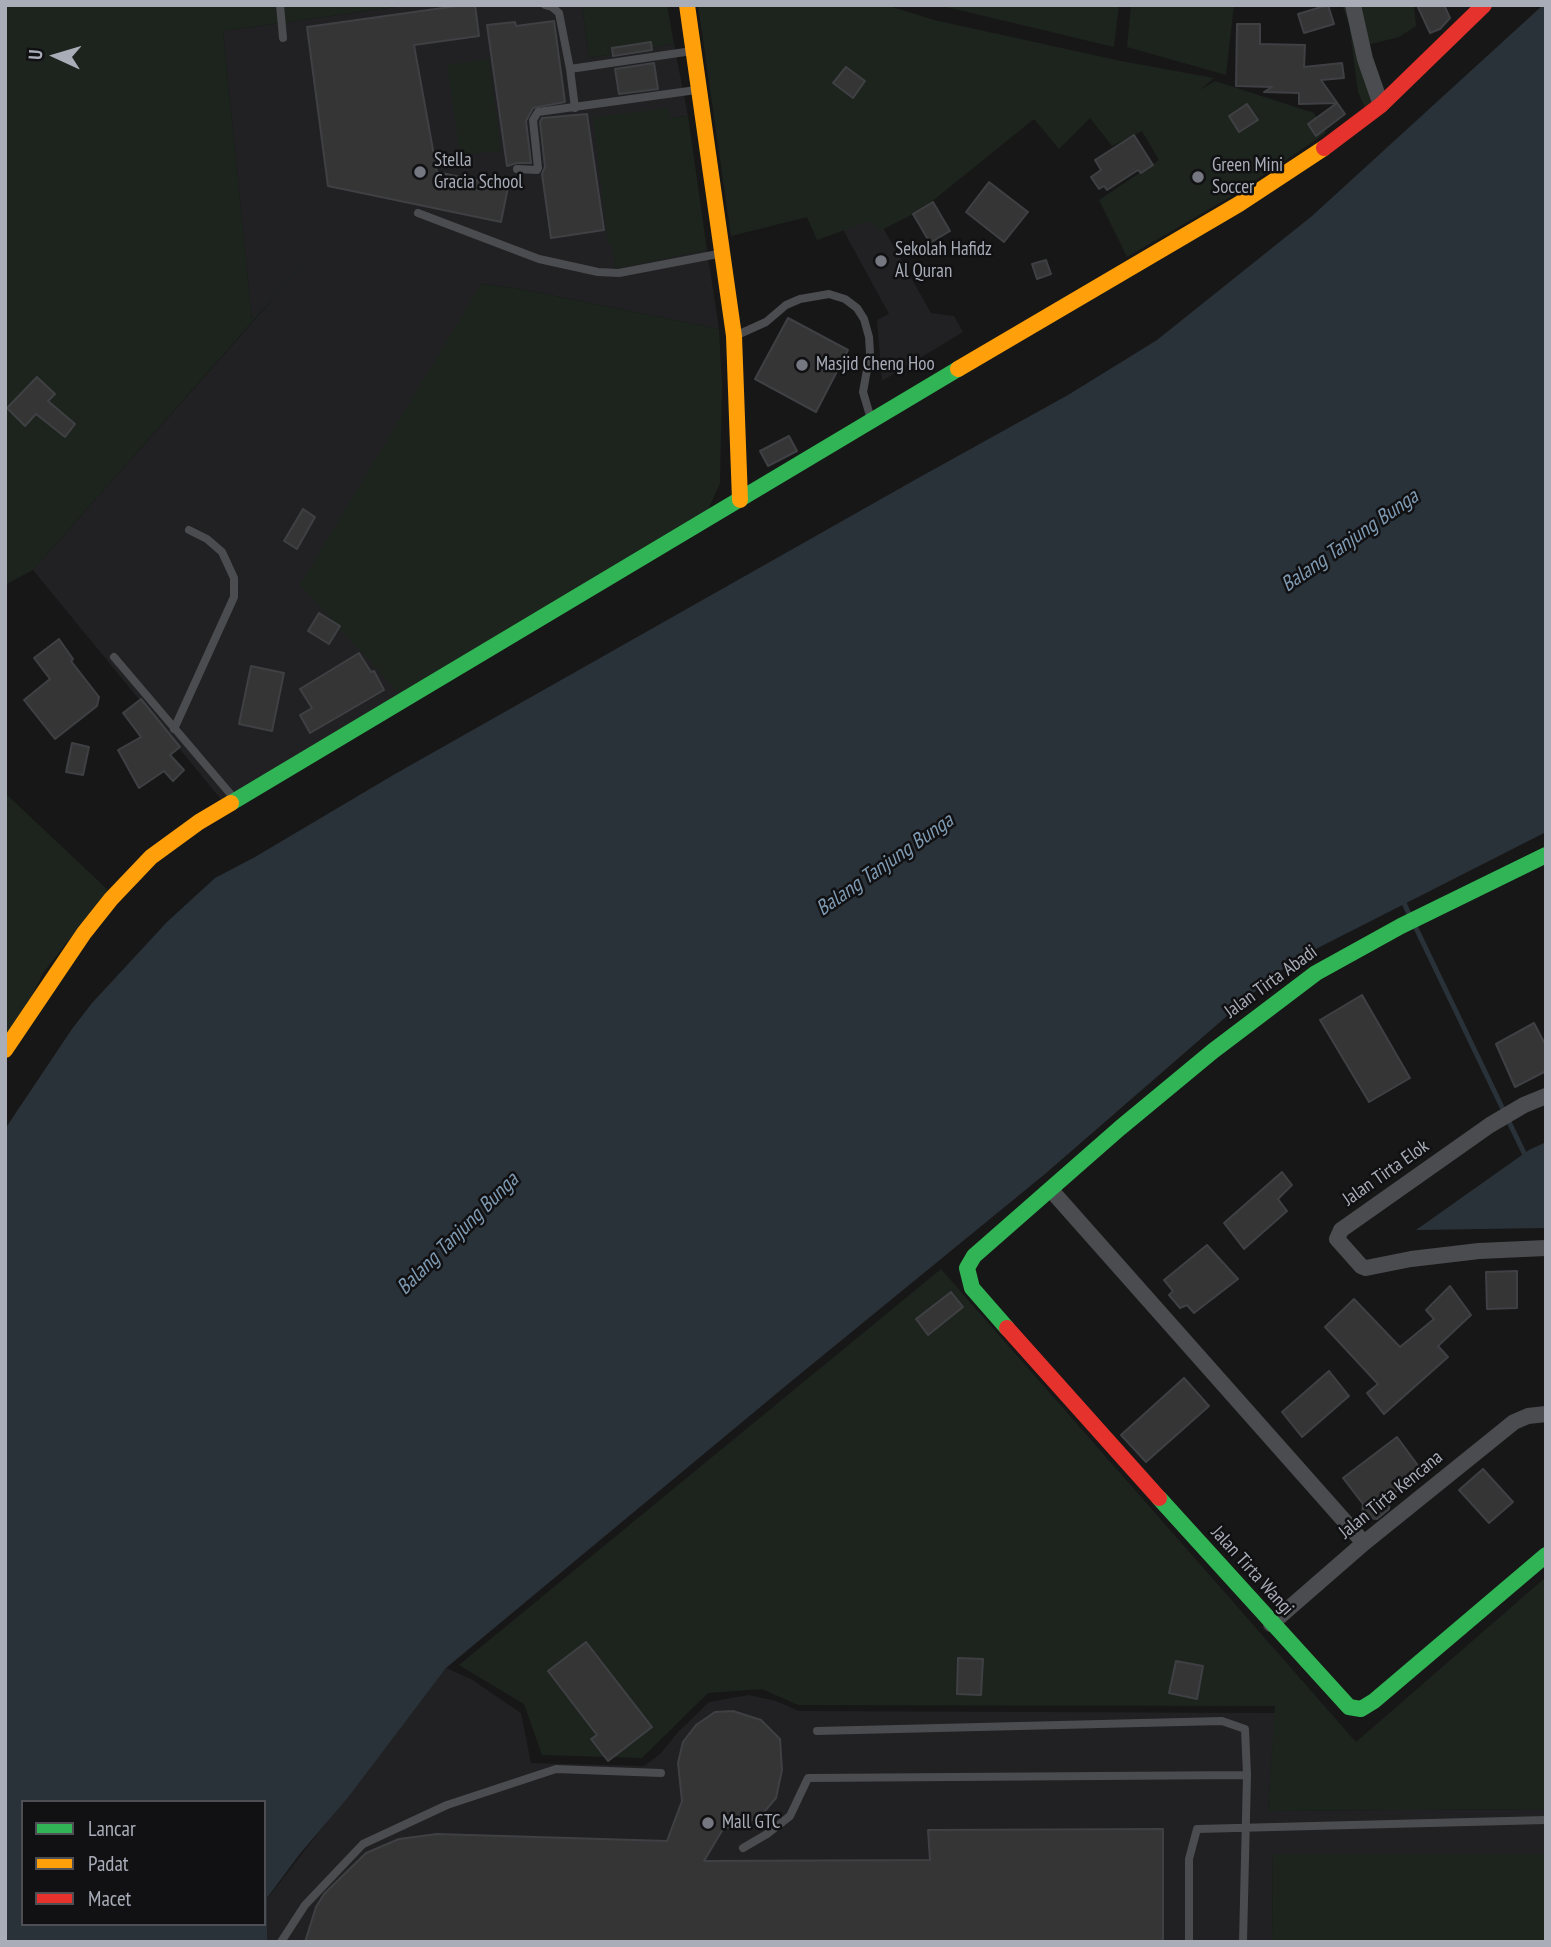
<!DOCTYPE html>
<html>
<head>
<meta charset="utf-8">
<style>
  body { margin:0 }
  #map { position:relative; width:1551px; height:1947px; overflow:hidden; background:#171717; font-family:"PT Sans Narrow",sans-serif }
  canvas { display:block }
  .frame { position:absolute; inset:0; border:7px solid #a8adb8; pointer-events:none }
  .legend { position:absolute; left:21px; top:1800px; width:245px; height:126px; box-sizing:border-box; background:#111113; border:2px solid #4d4f55; margin:0; padding:9px 12px; list-style:none; font-size:21px; color:#a8adb8 }
  .legend li { display:flex; align-items:center; gap:14px; height:35px }
  .legend b { width:35px; border:2px solid #4d4f55 }
  .north { position:absolute; left:21px; top:21px; width:70px; height:70px; -webkit-text-stroke:5px #111113; paint-order:stroke; rotate:274deg; font-size:19px; font-weight:700; line-height:28px; text-align:center; color:#a8adb8 }
  .north::after { content:''; display:block; margin:auto; width:24px; height:32px; background:#a8adb8; clip-path:polygon(50% 0,100% 100%,50% 72%,0 100%) }
</style>
</head>
<body>
<div id="map">
<canvas width="1551" height="1947"></canvas>
<div class="frame"></div>
<ul class="legend">
<li><b style="height:9px;background:#30b455"></b>Lancar</li>
<li><b style="height:9px;background:#ff9f0a"></b>Padat</li>
<li><b style="height:9px;background:#e5322d"></b>Macet</li>
</ul>
<div class="north">U</div>
</div>
<script>
const ctx = document.querySelector('canvas').getContext('2d');
ctx.lineJoin = 'round';
function paint(path, color) {
  ctx.fillStyle = color;
  ctx.fill(path, 'evenodd');
}
function shape(rows) {
  const path = new Path2D();
  for (const r of rows) {
    path.moveTo(r[0], r[1]);
    for (let i = 2; i < r.length; i += 2) path.lineTo(r[i], r[i + 1]);
  }
  return path;
}
function stroke(path, color, width, dash) {
  ctx.strokeStyle = color;
  ctx.lineWidth = width;
  ctx.lineCap = dash ? 'butt' : 'round';
  ctx.setLineDash(dash || []);
  ctx.stroke(path);
}
function write(font, color, halo, rows, align = 'center') {
  ctx.font = font + ' "PT Sans Narrow",sans-serif';
  ctx.lineWidth = 5;
  ctx.setLineDash([]);
  ctx.textBaseline = 'middle';
  ctx.strokeStyle = halo;
  ctx.fillStyle = color;
  for (const [text, x, y, turn = 0] of rows) {
    ctx.save();
    ctx.translate(x, y);
    ctx.rotate((+turn || 0) * Math.PI / 180);
    ctx.textAlign = isNaN(turn) ? turn : align;
    if (halo) ctx.strokeText(text, 0, 0);
    ctx.fillText(text, 0, 0);
    ctx.restore();
  }
}
const built = shape([
  [410,5,582,5,589,58,674,44,688,116,598,127,615,268,707,250,719,329,515,288,481,284,404,699,228,808,33,570,274,298,252,321,223,31],
  [872,208,931,313,954,316,963,332,882,381,877,320,889,314,841,226],
  [446,1668,471,1679,521,1713,531,1763,644,1766,660,1754,678,1732,709,1702,749,1695,776,1701,799,1711,1275,1713,1268,1811,1546,1809,1546,1854,1273,1854,1272,1942,267,1942,267,1899]
]);
const green = shape([
  [5,5,410,5,223,31,252,320,344,218,33,570,5,585],
  [582,5,667,5,674,44,589,58],
  [698,5,886,5,934,20,1121,61,1214,78,1200,90,1215,81,1314,113,1326,133,1237,193,1127,257,1099,200,1159,160,1142,131,1112,146,1090,118,1059,149,1034,119,920,211,879,231,870,221,817,240,807,217,731,236],
  [938,5,1119,5,1114,47],
  [1131,5,1234,5,1226,75,1127,47],
  [1342,5,1414,5,1416,26,1399,37,1367,45,1387,102,1369,117,1358,92,1349,24],
  [489,59,501,151,460,155,447,65],
  [669,108,671,118,688,116,707,250,615,269,612,244,608,244,593,117],
  [481,284,515,288,719,329,722,386,720,483,706,514,404,699,300,585],
  [5,793,108,890,43,973,5,1052],
  [941,1269,1356,1742,1546,1577,1546,1809,1268,1811,1275,1706,798,1705,762,1689,708,1693,642,1758,542,1755,524,1704,459,1665],
  [1273,1854,1546,1854,1546,1942,1272,1942]
]);
const water = shape([
  [1543,5,1546,5,1546,832,1304,955,1273,976,1045,1174,788,1384,446,1668,349,1796,299,1855,267,1898,267,1942,5,1942,5,1129,72,1029,92,1003,167,922,215,878,255,857,395,774,920,477,1068,395,1157,340,1312,216],
  [23,1802,264,1802,264,1924,23,1924],
  [1546,1142,1546,1228,1416,1230,1529,1150]
]);
const stream = shape([
  [1404,903,1409,914],
  [1415,926,1524,1153]
]);
const building = shape([
  [464,5,475,5,479,36,414,45,437,172,508,187,501,222,328,186,307,27,464,5],
  [1328,5,1334,24,1304,33,1298,14,1328,5],
  [1417,5,1444,5,1450,18,1440,29,1430,33,1417,5],
  [554,21,565,102,533,108,526,121,531,163,517,163,507,166,487,25,515,22,516,26,554,21],
  [1237,24,1260,24,1260,44,1305,45,1304,67,1342,63,1344,78,1321,80,1345,114,1316,136,1308,124,1337,103,1299,104,1299,93,1264,92,1272,87,1236,86,1237,24],
  [651,42,652,50,613,56,612,48,651,42],
  [654,63,658,89,619,94,615,69,654,63],
  [846,67,865,81,853,98,833,83,846,67],
  [1247,104,1258,120,1239,132,1229,116,1247,104],
  [587,114,604,230,551,238,542,174,545,167,540,122,542,118,587,114],
  [1134,135,1153,165,1141,173,1138,170,1107,190,1104,186,1099,189,1091,177,1101,170,1095,160,1134,135],
  [989,182,1028,212,1004,242,966,212,989,182],
  [933,202,950,231,930,243,913,214,933,202],
  [1046,260,1051,274,1037,279,1032,264,1046,260],
  [788,318,848,350,816,412,755,379,788,318],
  [37,377,55,394,48,401,75,424,65,437,36,414,25,426,7,408,37,377],
  [789,436,797,451,768,466,760,451,789,436],
  [303,509,315,517,297,549,284,541,303,509],
  [319,613,340,626,329,644,308,631,319,613],
  [59,639,73,659,71,661,99,697,97,706,55,739,24,700,50,679,34,658,59,639],
  [359,653,371,672,374,671,384,690,310,733,300,715,312,708,300,689,359,653],
  [251,666,284,673,272,731,239,724,251,666],
  [141,699,180,747,170,755,184,770,173,781,164,771,139,788,118,750,141,737,123,713,141,699],
  [72,743,89,747,83,775,66,772,72,743],
  [1362,995,1410,1078,1369,1102,1320,1020,1362,995],
  [1534,1023,1546,1046,1546,1071,1515,1087,1496,1044,1534,1023],
  [1282,1172,1292,1185,1278,1199,1287,1211,1244,1249,1224,1223,1282,1172],
  [1207,1245,1238,1279,1194,1313,1187,1305,1180,1308,1169,1295,1173,1291,1164,1280,1207,1245],
  [1517,1271,1517,1308,1487,1309,1486,1272,1517,1271],
  [1450,1286,1471,1315,1438,1346,1448,1357,1384,1414,1367,1393,1378,1384,1325,1327,1354,1299,1400,1347,1434,1319,1426,1310,1450,1286],
  [951,1292,963,1307,928,1335,916,1319,951,1292],
  [1329,1371,1349,1396,1302,1437,1282,1412,1329,1371],
  [1184,1378,1209,1406,1146,1462,1121,1435,1184,1378],
  [1397,1437,1422,1471,1390,1496,1389,1509,1377,1519,1362,1517,1363,1504,1343,1478,1397,1437],
  [1483,1469,1513,1502,1489,1523,1459,1490,1483,1469],
  [586,1642,652,1727,608,1761,591,1739,597,1735,548,1671,586,1642],
  [958,1658,983,1659,981,1695,957,1694,958,1658],
  [1176,1661,1203,1666,1197,1699,1169,1693,1176,1661],
  [733,1711,761,1720,780,1739,782,1770,776,1798,759,1818,723,1829,704,1861,930,1860,928,1830,1163,1829,1163,1942,305,1942,316,1907,324,1894,366,1853,399,1839,437,1834,667,1841,682,1801,678,1763,683,1742,696,1725,715,1712,733,1711]
]);
const lane = shape([
  [280,5,283,38],
  [545,5,552,7,559,13,570,69,575,108],
  [570,69,692,51],
  [517,169,537,170,538,168,533,120,538,112,696,90],
  [418,213,539,259,598,272,619,273,718,254],
  [735,336,766,322,786,305,800,299,829,294,845,299,857,308,864,319,869,337,870,353,863,392,871,419],
  [114,657,233,797],
  [174,729,234,597,234,578,222,552,207,539,189,530],
  [817,1731,1222,1721,1245,1729,1247,1775,1243,1942],
  [743,1848,767,1834,790,1816,808,1778,1247,1775],
  [281,1942,305,1905,363,1844,447,1805,556,1769,661,1773],
  [1189,1942,1189,1859,1197,1829,1546,1820]
]);
const street = shape([
  [1353,5,1365,59,1381,105],
  [1546,1096,1524,1105,1490,1125,1341,1230,1337,1239,1361,1266,1366,1268,1411,1259,1479,1251,1546,1248],
  [1051,1190,1364,1543],
  [1271,1624,1364,1543,1514,1422,1528,1416,1546,1414]
]);
const fast = shape([
  [231,803,958,369],
  [1007,1328,972,1288,967,1268,974,1256,1120,1128,1213,1051,1316,973,1401,926,1546,855],
  [1159,1498,1349,1707,1361,1709,1374,1701,1546,1555]
]);
const slow = shape([
  [687,5,734,336,740,500],
  [958,369,1239,204,1324,148],
  [5,1050,84,933,111,899,151,857,199,822,231,803]
]);
const jam = shape([
  [1324,148,1381,105,1484,5],
  [1007,1328,1159,1498]
]);
const markers = [
  [420,172,7,"#757880"],
  [1198,177,7,"#757880"],
  [881,261,7,"#757880"],
  [802,365,7,"#757880"],
  [708,1823,7,"#757880"]
];
const poiNames = [
  ["Stella",434,161],
  ["Gracia School",434,183],
  ["Green Mini",1212,166],
  ["Soccer",1212,188],
  ["Sekolah Hafidz",895,250],
  ["Al Quran",895,272],
  ["Masjid Cheng Hoo",816,365],
  ["Mall GTC",722,1823]
];
const streetNames = [
  ["Jalan Tirta Abadi",1271,982,-36],
  ["Jalan Tirta Elok",1386,1173,-35],
  ["Jalan Tirta Kencana",1391,1495,-39],
  ["Jalan Tirta Wangi",1252,1571,48]
];
const waterNames = [
  ["Balang Tanjung Bunga",1350,541,-35],
  ["Balang Tanjung Bunga",885,865,-35],
  ["Balang Tanjung Bunga",458,1234,-45]
];
paint(built, '#212123');
paint(green, '#1d241e');
paint(water, '#2a3239');
stroke(stream, '#2a3239', 5);
paint(building, '#353536');
stroke(building, '#3f4043', 2);
stroke(lane, '#4b4c50', 8);
stroke(street, '#4b4c50', 16);
stroke(fast, '#30b455', 16);
stroke(slow, '#ff9f0a', 16);
stroke(jam, '#e5322d', 16);
for (const [x, y, r, color] of markers) {
  const dot = new Path2D();
  dot.arc(x, y, r, 0, 2 * Math.PI);
  ctx.fillStyle = color;
  ctx.fill(dot);
  stroke(dot, '#111113', 2.5);
}
write('19px', '#a8adb8', '#111113', poiNames, 'left');
write('19px', '#a8adb8', '#111113', streetNames);
write('italic 21px', '#7f9bb3', '#111113', waterNames);
</script>
</body>
</html>
